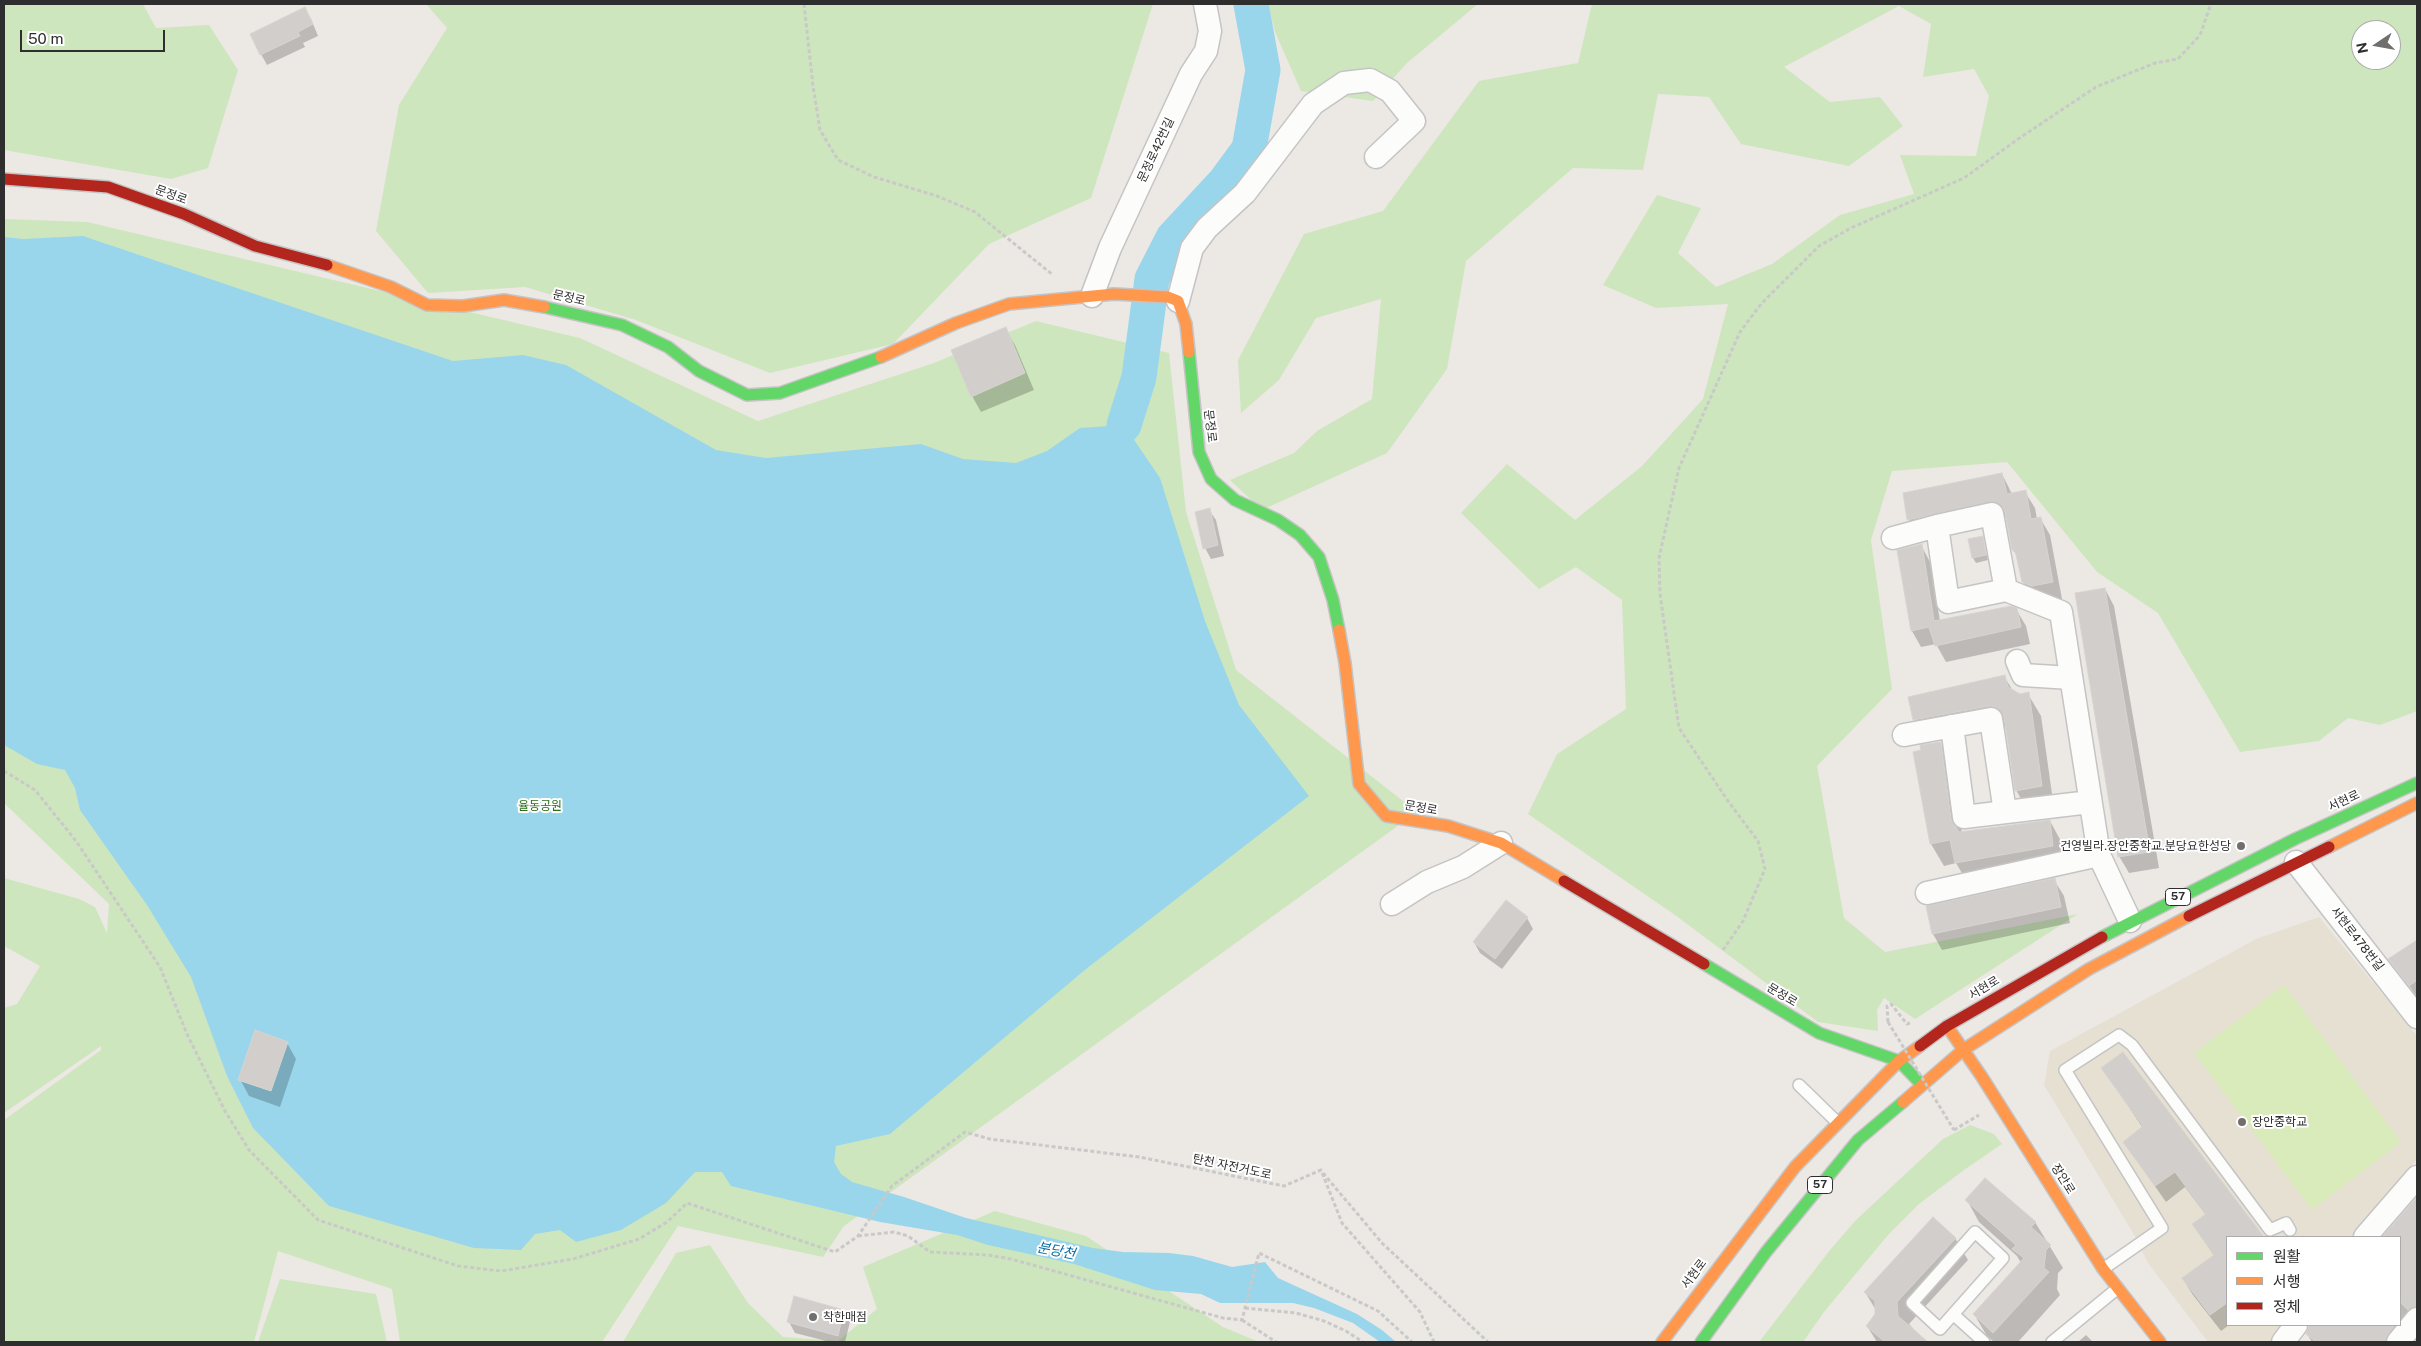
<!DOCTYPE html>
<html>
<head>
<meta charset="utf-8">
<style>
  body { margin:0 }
  #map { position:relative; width:2421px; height:1346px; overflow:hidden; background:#ece8e4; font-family:"Public Sans","Noto Sans KR",sans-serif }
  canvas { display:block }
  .frame { position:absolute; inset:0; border:5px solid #2e2e2e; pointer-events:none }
  .legend { position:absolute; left:2226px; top:1236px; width:175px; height:90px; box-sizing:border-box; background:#fff; border:1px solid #ababab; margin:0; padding:6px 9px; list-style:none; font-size:15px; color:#2e2e2e }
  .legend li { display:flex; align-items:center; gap:10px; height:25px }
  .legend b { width:25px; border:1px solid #ababab }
  .north { position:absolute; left:2351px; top:20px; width:50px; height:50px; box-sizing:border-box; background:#fff; border:1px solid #ababab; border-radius:50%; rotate:258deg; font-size:14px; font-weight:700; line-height:20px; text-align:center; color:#2e2e2e }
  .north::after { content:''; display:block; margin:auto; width:18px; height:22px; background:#706f6e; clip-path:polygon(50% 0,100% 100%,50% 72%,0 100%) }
  .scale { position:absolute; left:20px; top:30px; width:145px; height:22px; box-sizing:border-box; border:2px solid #2e2e2e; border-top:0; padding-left:6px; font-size:15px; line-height:18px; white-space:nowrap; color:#2e2e2e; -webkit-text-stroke:4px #fff; paint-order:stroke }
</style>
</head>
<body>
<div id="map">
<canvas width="2421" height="1346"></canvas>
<div class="frame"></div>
<ul class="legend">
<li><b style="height:6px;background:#63d668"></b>원활</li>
<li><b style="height:6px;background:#ff974d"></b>서행</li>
<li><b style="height:6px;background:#b3261e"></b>정체</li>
</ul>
<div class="north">N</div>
<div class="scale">50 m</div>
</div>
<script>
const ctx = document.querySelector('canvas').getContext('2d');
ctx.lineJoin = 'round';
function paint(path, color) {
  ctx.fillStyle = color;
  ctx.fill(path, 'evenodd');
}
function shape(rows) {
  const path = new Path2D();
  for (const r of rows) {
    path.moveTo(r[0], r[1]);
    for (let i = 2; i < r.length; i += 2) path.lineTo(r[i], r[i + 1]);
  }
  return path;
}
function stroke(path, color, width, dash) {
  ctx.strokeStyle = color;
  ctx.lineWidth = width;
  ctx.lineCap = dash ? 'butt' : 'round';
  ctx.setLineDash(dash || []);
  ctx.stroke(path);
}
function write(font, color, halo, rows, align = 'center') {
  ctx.font = font + ' "Public Sans","Noto Sans KR",sans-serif';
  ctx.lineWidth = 4;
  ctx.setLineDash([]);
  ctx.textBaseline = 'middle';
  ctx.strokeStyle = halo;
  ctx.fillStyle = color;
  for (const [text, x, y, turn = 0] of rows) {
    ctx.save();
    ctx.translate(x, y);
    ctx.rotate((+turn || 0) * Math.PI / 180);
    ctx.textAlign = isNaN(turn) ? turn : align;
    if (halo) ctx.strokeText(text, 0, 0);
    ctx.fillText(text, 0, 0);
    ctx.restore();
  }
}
const education = shape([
  [2319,917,2417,1036,2417,1159,2354,1237,2227,1237,2227,1325,2285,1325,2271,1342,2208,1342,2148,1263,2133,1233,2044,1085,2050,1051,2256,939]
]);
const green = shape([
  [4,4,143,4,156,28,209,25,238,70,208,168,171,179,4,150],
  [426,4,1153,4,1091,198,989,244,893,344,770,373,636,320,525,287,428,293,376,231,399,105,447,28],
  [1268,4,1478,4,1407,63,1373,101,1301,91,1275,32],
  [1592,4,2417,4,2417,711,2380,725,2348,718,2319,741,2240,752,2158,613,2097,572,2007,462,1892,471,1871,540,1892,689,1817,766,1844,918,1885,952,2078,914,1915,1019,1884,998,1877,1010,1878,1031,1818,1022,1675,915,1528,814,1557,754,1626,709,1622,600,1576,567,1539,589,1461,513,1507,464,1575,520,1642,466,1703,399,1728,304,1656,308,1603,285,1657,195,1701,208,1678,253,1716,287,1772,264,1840,215,1914,194,1900,155,1976,156,1989,96,1974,69,1923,77,1931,24,1899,6,1784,67,1830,102,1880,97,1903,126,1849,166,1741,144,1709,97,1658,94,1643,170,1573,168,1466,261,1447,369,1387,453,1262,510,1230,480,1294,453,1317,431,1372,399,1381,299,1316,318,1279,380,1241,413,1238,360,1304,234,1383,211,1479,81,1578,63],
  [2361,30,2391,30,2391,60,2361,60],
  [4,219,87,222,580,338,758,421,934,363,1036,321,1169,353,1186,512,1236,670,1417,812,844,1226,823,1257,678,1226,602,1342,400,1342,392,1289,278,1251,254,1342,4,1342,4,1120,101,1050,101,1046,4,1113,4,1008,17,1004,40,966,4,946,4,878,79,899,95,907,107,933,109,904,4,803],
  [1970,1125,1994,1134,2002,1144,1964,1170,1919,1204,1888,1235,1824,1312,1803,1342,1759,1342,1830,1250,1856,1220,1943,1139],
  [995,1211,1086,1236,1223,1327,1259,1342,623,1342,676,1253,710,1245,748,1303,783,1337,838,1341,877,1309,863,1267],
  [280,1279,376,1294,387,1342,258,1342]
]);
const pitch = shape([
  [2284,985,2401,1142,2312,1210,2194,1053]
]);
const water = shape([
  [83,236,453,361,523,355,566,365,716,450,766,458,921,444,963,459,1016,463,1047,451,1080,428,1124,425,1160,478,1205,621,1239,705,1309,796,1086,969,890,1134,836,1146,834,1162,841,1174,852,1182,904,1197,966,1218,1093,1248,1123,1252,1169,1253,1193,1256,1232,1267,1265,1262,1278,1278,1357,1314,1382,1330,1396,1342,1380,1342,1353,1323,1314,1308,1293,1303,1220,1303,1201,1294,1155,1290,1074,1264,988,1245,957,1235,880,1222,731,1186,722,1172,695,1172,666,1203,621,1230,576,1242,560,1230,535,1234,521,1250,474,1248,329,1206,253,1128,227,1076,191,977,147,905,80,810,75,788,65,770,37,764,4,745,4,237,23,239]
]);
const shadow = shape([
  [311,19,318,36,303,43,305,47,267,65,261,54],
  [1005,329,1015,345,1034,390,981,412,972,396],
  [2002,474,2012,494,2025,492,2035,508,2037,519,2040,518,2050,535,2062,599,2043,603,2033,599,2023,582,2019,559,2013,550,2007,517,1918,537,1909,520,1905,494],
  [1209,510,1216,520,1224,556,1211,559,1205,548],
  [1982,537,1988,560,1976,563,1973,558],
  [1921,545,1930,562,1940,621,2016,609,2026,626,2030,644,1946,662,1936,644,1921,647,1912,631],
  [2105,589,2114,606,2159,868,2129,873,2119,856],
  [2004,676,2013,691,2019,696,2028,694,2041,716,2054,808,2029,813,2016,790,2007,728,1927,742,1914,719],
  [1940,743,1953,765,1962,833,2050,821,2062,843,2065,868,1969,885,1956,863,1944,866,1931,844,1915,753],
  [2054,880,2064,896,2070,923,1942,950,1933,934],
  [1527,918,1533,929,1502,969,1480,953,1474,942],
  [2416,942,2417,943,2417,997,2390,959],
  [287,1043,296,1059,280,1107,249,1096,240,1079],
  [2122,1054,2262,1237,2227,1237,2227,1325,2229,1325,2221,1331,2193,1295,2183,1279,2214,1256,2194,1224,2206,1215,2185,1187,2166,1202,2124,1142,2143,1128,2103,1069],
  [2417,1198,2417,1319,2397,1342,2312,1342,2307,1334,2309,1325,2400,1325,2400,1237,2384,1237],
  [1967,1200,2035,1222,2063,1268,2058,1273,2057,1289,2060,1295,2018,1342,1994,1342,1987,1336,1974,1314,2021,1263,2017,1256,1979,1222],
  [1955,1238,1968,1260,1909,1324,1926,1342,1877,1342,1867,1326,1877,1312,1865,1292],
  [844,1311,850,1322,845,1342,830,1342,795,1333,789,1322],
  [2086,1335,2093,1342,2078,1342]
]);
const river = shape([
  [1124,425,1139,377,1152,279,1173,238,1224,183,1249,149,1263,70,1251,4]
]);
const building = shape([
  [305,7,313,24,298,32,300,36,260,55,250,34,305,7],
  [1006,327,1025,373,971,397,951,350,1006,327],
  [2002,473,2007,494,2026,490,2031,519,2041,517,2053,582,2032,586,2022,582,2015,550,2012,550,2005,512,1996,501,1907,520,1903,493,2002,473],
  [1210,508,1218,545,1203,549,1195,512,1210,508],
  [1983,536,1986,555,1972,558,1968,539,1983,536],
  [1922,544,1934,621,2011,606,2017,608,2021,627,1935,646,1929,627,1911,631,1897,550,1922,544],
  [2105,588,2150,852,2118,857,2075,593,2105,588],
  [2005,675,2008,687,2020,694,2029,692,2042,786,2015,791,2004,717,1996,707,1989,706,1913,720,1908,697,2005,675],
  [1941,742,1951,819,1959,832,2050,820,2053,846,1955,863,1950,840,1930,844,1913,752,1921,750,1920,745,1941,742],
  [2055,878,2061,907,1932,934,1926,906,2055,878],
  [1506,900,1528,917,1495,959,1473,942,1506,900],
  [2417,940,2417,980,2409,986,2388,959,2417,940],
  [255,1030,288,1042,271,1091,238,1080,255,1030],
  [2123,1052,2264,1237,2227,1237,2227,1303,2210,1315,2182,1278,2214,1255,2192,1224,2206,1214,2175,1172,2155,1186,2123,1142,2143,1126,2101,1068,2123,1052],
  [1985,1178,2036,1222,2031,1227,2051,1245,2046,1250,2044,1268,2049,1272,1993,1333,1973,1314,2024,1258,2012,1249,2016,1245,1965,1200,1985,1178],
  [2417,1197,2417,1306,2408,1310,2400,1302,2400,1237,2382,1237,2417,1197],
  [1933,1217,1956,1238,1897,1302,1898,1316,1928,1342,1885,1342,1866,1326,1875,1314,1875,1301,1864,1292,1933,1217],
  [794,1296,844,1310,838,1336,787,1322,794,1296],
  [2309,1325,2395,1325,2388,1334,2385,1342,2316,1342,2306,1334,2309,1325]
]);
const path = shape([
  [804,4,813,86,820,130,838,160,874,177,937,196,975,212,1053,275],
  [4,771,35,790,76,841,160,967,187,1034,225,1111,249,1150,318,1220,458,1266,501,1271,573,1259,639,1239,667,1222,687,1203,835,1252,858,1236,892,1186,965,1132,990,1139,1139,1157,1284,1186,1321,1170,1342,1223,1420,1312,1434,1342],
  [1723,950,1743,921,1765,869,1758,841,1728,801,1679,728,1660,594,1659,558,1679,468,1740,332,1761,304,1819,246,1851,228,1964,178,2021,137,2096,87,2155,63,2178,59,2200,35,2211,4],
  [1888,1022,1887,1006,1891,1004,1907,1024,1910,1023],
  [1954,1130,1979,1115],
  [1323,1173,1382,1243,1488,1342],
  [858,1236,894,1232,908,1236,930,1252,988,1255,1011,1259,1223,1318,1242,1320,1259,1253,1378,1311,1412,1342],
  [1245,1308,1296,1313,1324,1321,1346,1331,1363,1342],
  [1242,1320,1276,1342]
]);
const lane = shape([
  [1799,1085,1838,1123],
  [1975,1232,2003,1258,1940,1329,1912,1303,1975,1232],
  [2103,1269,2162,1228,2065,1070,2119,1035,2132,1045,2270,1230,2286,1223,2290,1230],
  [1953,1314,1984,1342],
  [2052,1342,2118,1288]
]);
const street = shape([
  [1092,296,1110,248,1191,74,1206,51,1210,31,1205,4],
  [1178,301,1192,248,1207,228,1245,193,1313,104,1344,83,1370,80,1390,91,1414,121,1376,157],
  [1893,538,1937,526],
  [2006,590,1992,514,1937,526,1948,602,2006,590,2061,612,2099,855,2130,921],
  [2017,661,2023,675,2071,678],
  [1952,726,1964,817,2090,802],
  [1904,735,1991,719,2005,812],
  [2296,862,2417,1017],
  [1927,893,2099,855],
  [1392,904,1427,882,1463,867,1501,843],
  [2365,1237,2417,1177],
  [2283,1342,2296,1325],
  [2398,1342,2417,1319]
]);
const fast = shape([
  [544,307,622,325,668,347,699,371,747,395,780,393,881,357],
  [1189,352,1199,452,1211,479,1235,500,1278,520,1300,535,1319,557,1333,600,1339,630],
  [2102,937,2295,839,2417,783],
  [1704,964,1819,1033,1899,1061,1922,1085],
  [1701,1342,1766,1252,1858,1140,1903,1102]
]);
const slow = shape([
  [327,265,391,287,427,305,463,306,504,300,544,307],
  [881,357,956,323,1009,304,1114,294,1168,297,1178,301,1186,324,1189,352],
  [1339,630,1345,663,1359,784,1386,816,1448,826,1501,843,1564,881],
  [2329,847,2417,803],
  [1947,1026,1982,1077,2103,1269,2160,1342],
  [1903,1102,1963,1050,2089,969,2189,916],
  [1662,1342,1795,1167,1899,1061,1920,1046]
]);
const jam = shape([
  [4,179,108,187,184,214,255,246,327,265],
  [1564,881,1704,964],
  [2189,916,2329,847],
  [1920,1046,1947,1026,2102,937]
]);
const pathBridge = shape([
  [1888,1022,1954,1130]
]);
const markers = [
  [2241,846,5,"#706f6e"],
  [2242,1122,5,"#706f6e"],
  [813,1317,5,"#706f6e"]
];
const shields = [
  [2178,897,25],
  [1820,1185,25]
];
const shieldNames = [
  ["57",2178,897],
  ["57",1820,1185]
];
const streetNames = [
  ["문정로42번길",1156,150,-65],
  ["문정로",171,195,20],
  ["문정로",569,298,13],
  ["문정로",1210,426,83],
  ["서현로",2344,801,-25],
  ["문정로",1421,808,10],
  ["서현로478번길",2357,939,52],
  ["서현로",1984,988,-31],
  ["문정로",1782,995,31],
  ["탄천 자전거도로",1232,1167,12],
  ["장안로",2063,1179,58],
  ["서현로",1694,1274,-53]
];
const parkNames = [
  ["율동공원",540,806]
];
const poiNames = [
  ["건영빌라.장안중학교.분당요한성당",2231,846,"right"],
  ["장안중학교",2252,1122],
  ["착한매점",823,1317]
];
const waterNames = [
  ["분당천",1056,1251,11]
];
paint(education, '#e6e0d3');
paint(green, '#cee6be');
paint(pitch, '#d9eabb');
paint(water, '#99d6ec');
paint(shadow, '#0003');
stroke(river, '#99d6ec', 35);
paint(building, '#d1cecb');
stroke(building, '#d7d4d0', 1);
stroke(lane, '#c5c4c5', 14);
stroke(street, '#c5c4c5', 25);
stroke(fast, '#c5c4c5', 14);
stroke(slow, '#c5c4c5', 14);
stroke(jam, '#c5c4c5', 14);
stroke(path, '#c9c9c8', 3, [4, 2.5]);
stroke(lane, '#fcfcfb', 11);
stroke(street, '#fcfcfb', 22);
stroke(fast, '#63d668', 11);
stroke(slow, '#ff974d', 11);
stroke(jam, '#b3261e', 11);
stroke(pathBridge, '#c9c9c8', 3, [4, 2.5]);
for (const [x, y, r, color] of markers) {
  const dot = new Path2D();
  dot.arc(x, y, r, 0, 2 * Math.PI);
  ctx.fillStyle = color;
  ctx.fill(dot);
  stroke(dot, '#fff', 2);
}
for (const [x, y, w] of shields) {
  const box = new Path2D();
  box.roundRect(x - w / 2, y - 8.5, w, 17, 4);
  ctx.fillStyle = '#fff';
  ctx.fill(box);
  stroke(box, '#2e2e2e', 1);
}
write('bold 11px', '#2e2e2e', null, shieldNames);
write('12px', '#2e2e2e', '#fff', streetNames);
write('12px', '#2c6e1b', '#fff', parkNames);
write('12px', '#2e2e2e', '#fff', poiNames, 'left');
write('italic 14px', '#0d6fa3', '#fff', waterNames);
</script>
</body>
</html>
